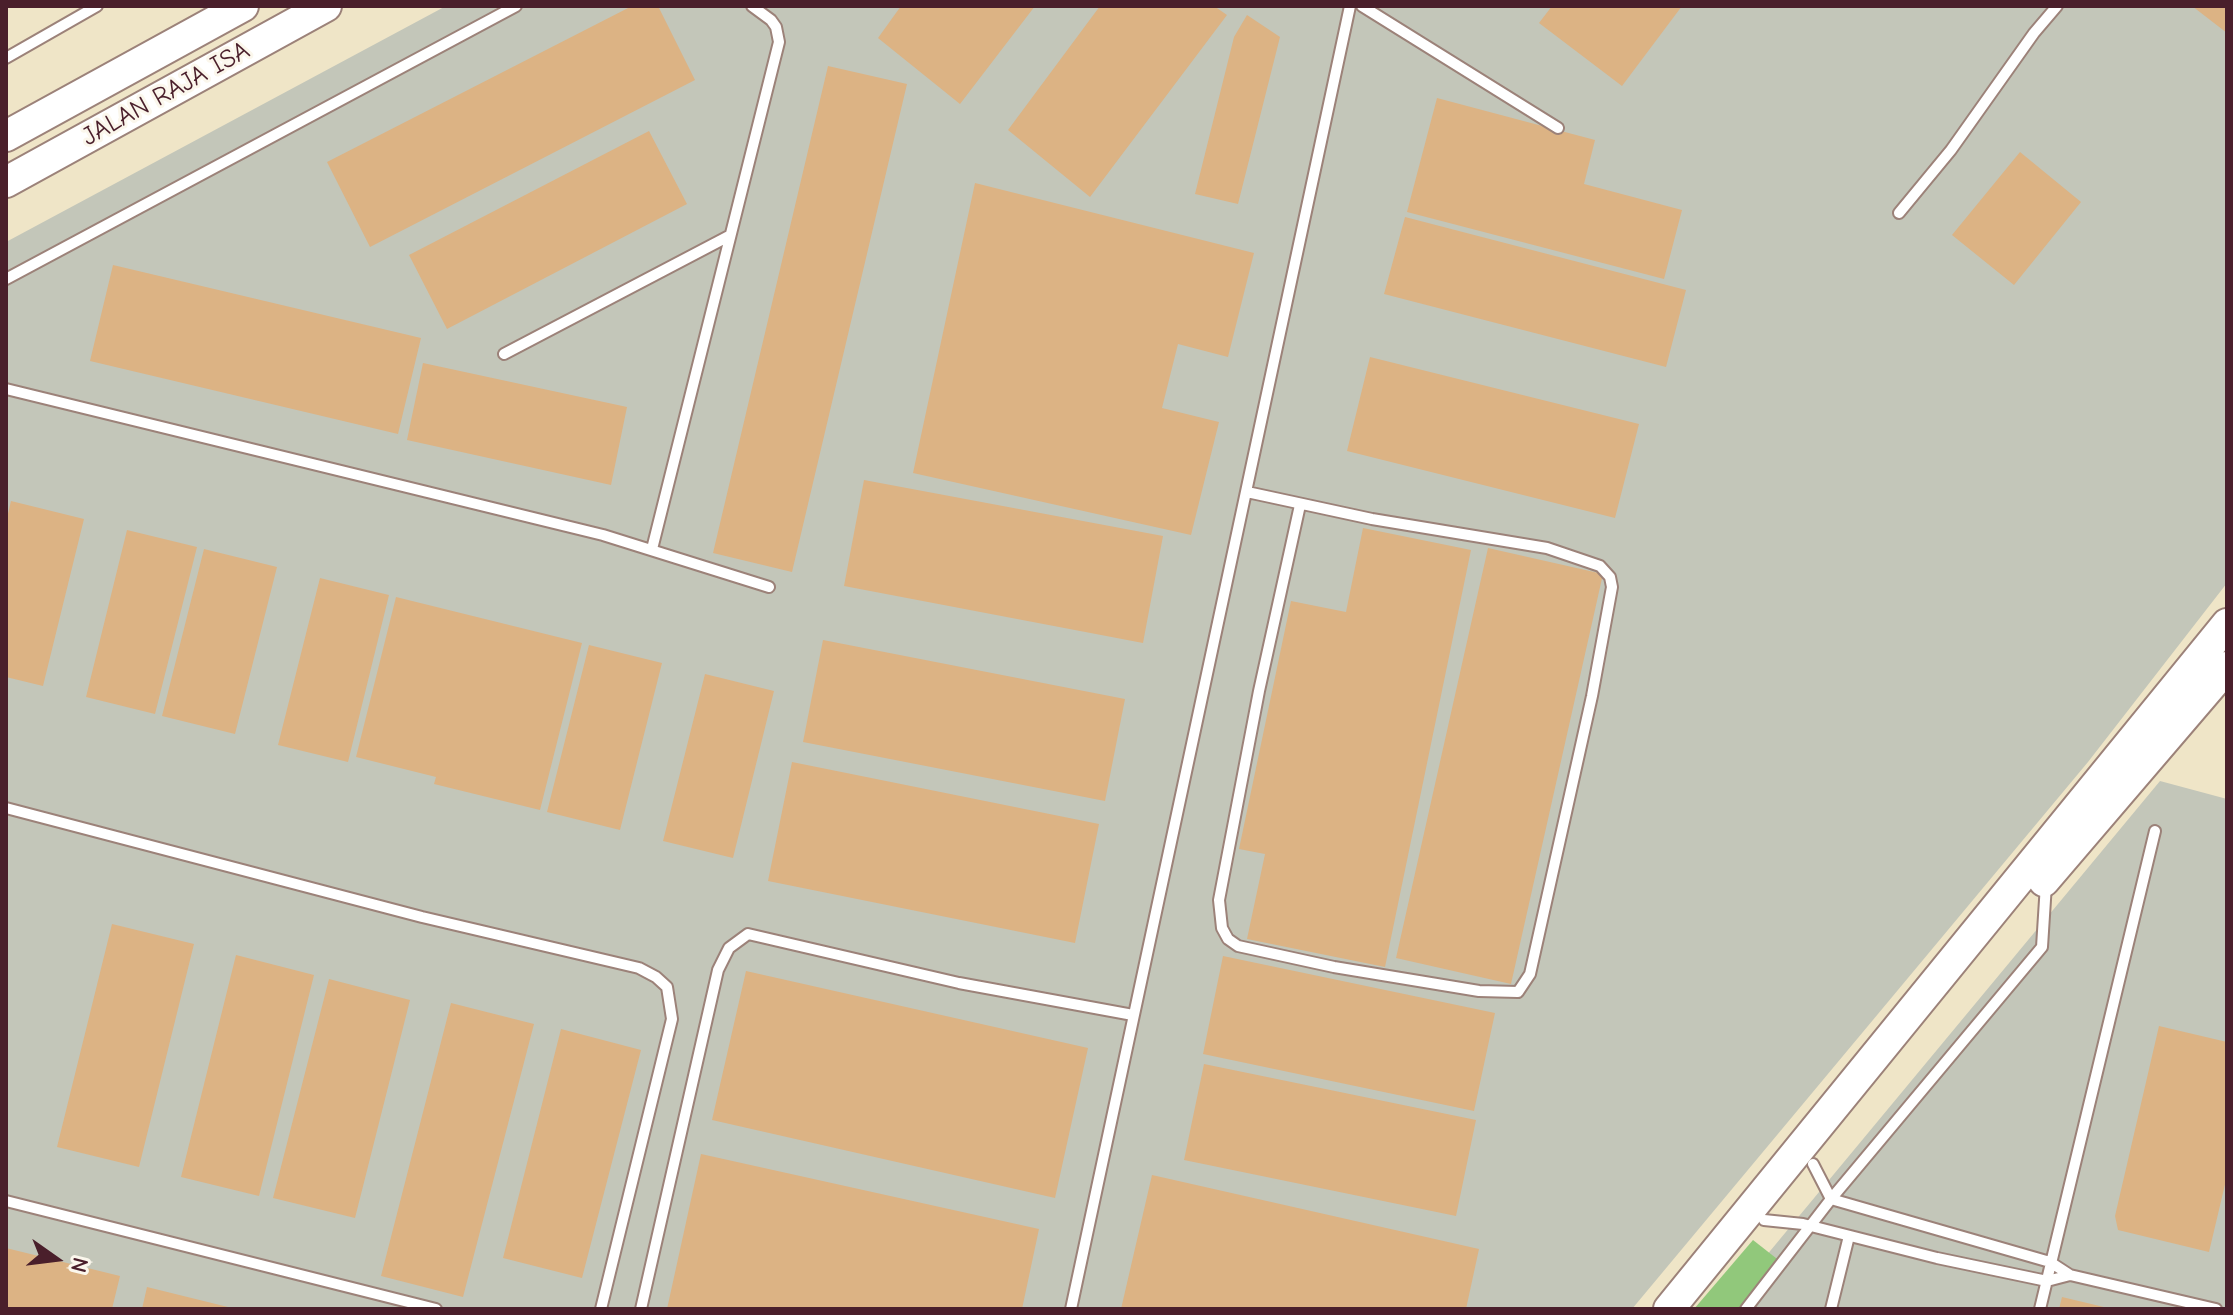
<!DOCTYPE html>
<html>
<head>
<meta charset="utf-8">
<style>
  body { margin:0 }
  #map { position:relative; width:2233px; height:1315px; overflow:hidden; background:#efe5c7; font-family:"Comic Neue",sans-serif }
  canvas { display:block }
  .frame { position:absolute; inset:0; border:8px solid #4a1f2b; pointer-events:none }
  .north { position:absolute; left:16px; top:1219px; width:80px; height:80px; -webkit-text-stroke:6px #fbf7ec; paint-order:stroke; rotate:104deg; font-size:22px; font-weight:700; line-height:32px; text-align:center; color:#4a1f2b }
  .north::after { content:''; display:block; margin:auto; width:28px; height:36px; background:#4a1f2b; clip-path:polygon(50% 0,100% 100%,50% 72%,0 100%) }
</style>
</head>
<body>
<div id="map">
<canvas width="2233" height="1315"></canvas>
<div class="frame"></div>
<div class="north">N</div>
</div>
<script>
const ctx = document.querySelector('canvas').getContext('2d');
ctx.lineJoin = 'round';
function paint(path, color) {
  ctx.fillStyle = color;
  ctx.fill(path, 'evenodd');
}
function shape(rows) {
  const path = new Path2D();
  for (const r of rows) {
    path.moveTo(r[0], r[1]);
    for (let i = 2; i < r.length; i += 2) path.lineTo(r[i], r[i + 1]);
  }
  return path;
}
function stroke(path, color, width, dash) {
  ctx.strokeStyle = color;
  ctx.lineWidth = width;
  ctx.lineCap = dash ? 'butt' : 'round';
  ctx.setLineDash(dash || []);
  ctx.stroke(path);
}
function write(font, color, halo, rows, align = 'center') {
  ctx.font = font + ' "Comic Neue",sans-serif';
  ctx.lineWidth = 6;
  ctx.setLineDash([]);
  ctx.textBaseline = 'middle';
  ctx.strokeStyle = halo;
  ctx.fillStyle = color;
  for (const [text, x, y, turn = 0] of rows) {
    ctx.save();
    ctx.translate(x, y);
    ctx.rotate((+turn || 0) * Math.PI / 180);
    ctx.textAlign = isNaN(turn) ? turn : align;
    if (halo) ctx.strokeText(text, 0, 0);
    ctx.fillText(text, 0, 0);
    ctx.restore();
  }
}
const industrial = shape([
  [446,6,2227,6,2227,583,2088,762,1632,1309,6,1309,6,242],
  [2160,781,2227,799,2227,1309,1722,1309]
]);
const green = shape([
  [1753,1240,1781,1262,1742,1309,1694,1309]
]);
const building = shape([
  [632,6,658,6,695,80,370,247,327,162],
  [901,6,1035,6,960,104,878,38],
  [1100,6,1214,6,1227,15,1090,197,1008,130],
  [1552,6,1682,6,1622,86,1539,23],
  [2192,6,2227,6,2227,33],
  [1247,15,1280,37,1238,204,1195,194,1234,37],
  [828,66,907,84,792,572,713,553],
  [1437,98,1595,140,1584,184,1682,210,1664,279,1407,212],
  [649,131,687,204,447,329,409,255],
  [2020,152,2081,202,2014,285,1952,235],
  [975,183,1254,253,1228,357,1178,344,1162,408,1219,422,1191,535,913,473],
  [1405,217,1686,290,1666,367,1384,294],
  [113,265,421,338,398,434,90,361],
  [1370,357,1639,424,1615,518,1347,451],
  [423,363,627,407,611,485,407,440],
  [864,480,1163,536,1143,643,844,586],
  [11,501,84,519,43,686,6,677,6,522],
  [1363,528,1471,550,1385,967,1247,939,1265,854,1239,849,1291,601,1346,612],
  [127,530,197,547,155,714,86,697],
  [1488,548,1603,574,1511,984,1396,958],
  [204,549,277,567,235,734,162,716],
  [320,578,389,595,348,762,278,745],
  [396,597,582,643,540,810,434,784,436,777,356,757],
  [823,640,1125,699,1105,801,803,742],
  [589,645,662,663,620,830,547,812],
  [705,674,774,691,733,858,663,841],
  [792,762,1099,824,1075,943,768,881],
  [112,924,194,944,139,1167,57,1147],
  [236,955,314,975,259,1196,181,1177],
  [1223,956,1495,1013,1474,1111,1203,1054],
  [746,971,1088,1048,1055,1198,712,1120],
  [329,979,410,1000,355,1218,273,1198],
  [451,1003,534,1024,463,1297,381,1276],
  [2159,1026,2227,1042,2227,1176,2209,1252,2118,1230,2115,1216],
  [561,1029,641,1050,582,1278,503,1258],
  [1204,1064,1476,1120,1456,1216,1184,1160],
  [701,1154,1039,1229,1022,1309,667,1309],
  [1152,1175,1479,1249,1466,1309,1121,1309],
  [6,1248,120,1276,112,1309,6,1309],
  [147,1287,232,1308,231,1309,142,1309],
  [2062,1297,2108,1308,2108,1309,2059,1309]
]);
const lane = shape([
  [1362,6,1558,128],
  [6,58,97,6],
  [1899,213,1951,150,2034,33,2057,6],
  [6,279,516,6],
  [504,354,729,236],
  [6,389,603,535,769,587],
  [1247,492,1372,519,1547,548,1600,566,1610,577,1612,587,1592,696,1530,974,1518,992,1479,991,1334,967,1238,946,1228,939,1222,928,1219,900,1259,691,1300,505],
  [652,549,779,42,776,27,771,20,752,6],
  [6,808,422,917,639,968,656,977,667,987,672,1019,601,1309],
  [1813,1164,1831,1199,2050,1262,2070,1275,2216,1309],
  [6,1201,436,1309],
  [1764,1220,1803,1224,1937,1258,2047,1281,2070,1275],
  [641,1309,718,970,729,948,748,934,959,983,1133,1015],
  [1071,1309,1350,6],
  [1746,1309,1831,1199,2042,947,2046,884],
  [1831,1309,1849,1236],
  [2040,1309,2155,831]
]);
const secondary = shape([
  [6,136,243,6],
  [6,182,326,6],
  [2044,881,2227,667],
  [1669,1309,2227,624]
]);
const streetNames = [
  ["JALAN RAJA ISA",166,94,-29]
];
paint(industrial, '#c3c6b9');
paint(green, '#91c87b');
paint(building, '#dcb384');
stroke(lane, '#9c8279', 14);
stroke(secondary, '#9c8279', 34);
stroke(lane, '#fff', 10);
stroke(secondary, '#fff', 30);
write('26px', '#4a1f2b', '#fbf7ec', streetNames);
</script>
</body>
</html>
